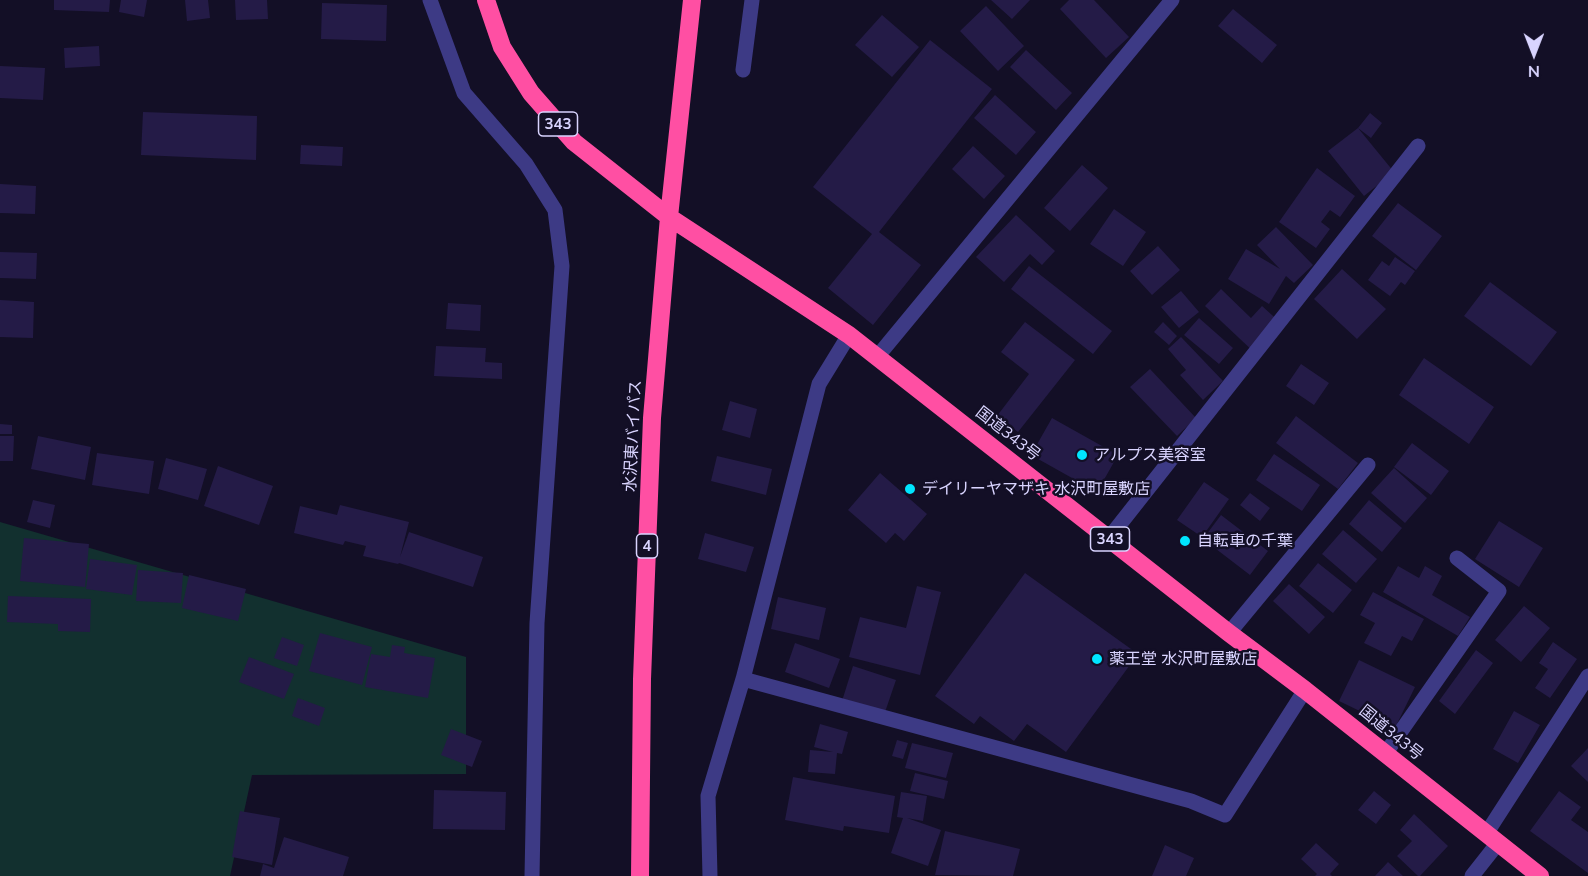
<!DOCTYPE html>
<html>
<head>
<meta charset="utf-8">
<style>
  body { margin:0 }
  #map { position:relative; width:1588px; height:876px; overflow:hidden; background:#130f26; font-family:Mulish,sans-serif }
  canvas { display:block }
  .north { position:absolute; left:1504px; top:24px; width:60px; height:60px; -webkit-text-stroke:4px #130f26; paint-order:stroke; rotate:180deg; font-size:16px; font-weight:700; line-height:24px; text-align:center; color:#d9d4ff }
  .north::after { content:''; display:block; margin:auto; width:21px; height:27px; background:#d9d4ff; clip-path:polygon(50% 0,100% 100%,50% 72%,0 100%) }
</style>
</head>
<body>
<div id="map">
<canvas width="1588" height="876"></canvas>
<div class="north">N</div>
</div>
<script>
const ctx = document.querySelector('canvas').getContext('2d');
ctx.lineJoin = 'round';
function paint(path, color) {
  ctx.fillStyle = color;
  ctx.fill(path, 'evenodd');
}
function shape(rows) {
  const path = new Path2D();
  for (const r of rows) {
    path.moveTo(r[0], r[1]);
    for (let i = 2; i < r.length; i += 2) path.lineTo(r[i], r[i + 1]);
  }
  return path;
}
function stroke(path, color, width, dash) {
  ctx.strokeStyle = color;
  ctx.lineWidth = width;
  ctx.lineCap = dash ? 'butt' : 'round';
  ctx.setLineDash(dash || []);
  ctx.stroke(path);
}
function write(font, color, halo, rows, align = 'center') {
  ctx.font = font + ' Mulish,"Noto Sans JP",sans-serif';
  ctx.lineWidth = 5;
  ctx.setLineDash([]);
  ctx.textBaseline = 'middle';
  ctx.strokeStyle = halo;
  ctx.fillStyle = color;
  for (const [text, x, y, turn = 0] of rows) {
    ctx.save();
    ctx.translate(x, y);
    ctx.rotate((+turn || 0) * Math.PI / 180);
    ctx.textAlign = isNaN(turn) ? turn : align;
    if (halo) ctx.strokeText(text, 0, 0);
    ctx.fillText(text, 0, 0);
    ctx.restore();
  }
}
const green = shape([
  [0,522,466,657,466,774,252,775,230,876,0,876]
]);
const building = shape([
  [54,0,110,0,109,12,54,10],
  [121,0,147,0,144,17,119,12],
  [185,0,208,0,210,18,187,21],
  [235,0,267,0,268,19,236,20],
  [991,0,1030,0,1012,19],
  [1069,0,1094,0,1129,37,1106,58,1060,9],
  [322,3,387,5,386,41,321,39],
  [986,6,1024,46,998,71,960,31],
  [1233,9,1277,45,1262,63,1218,26],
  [882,15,919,47,892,77,855,45],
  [930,40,992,89,879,232,921,265,873,325,828,288,872,234,813,187],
  [99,46,100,66,65,68,64,48],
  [1026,50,1072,93,1056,110,1010,67],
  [0,66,45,68,43,100,0,98],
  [995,95,1036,132,1016,155,974,118],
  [143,112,257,116,256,160,141,155],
  [1370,113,1382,123,1371,138,1358,128],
  [1358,128,1394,172,1364,196,1328,151],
  [301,145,343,147,342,166,300,164],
  [973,146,1005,176,984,199,952,169],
  [1082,165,1108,188,1070,231,1044,208],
  [1317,168,1355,196,1340,217,1330,210,1321,222,1330,229,1316,248,1279,222],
  [0,184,36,186,35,214,0,213],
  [1398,203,1442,236,1416,270,1372,236],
  [1114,209,1146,232,1123,266,1090,244],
  [1016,215,1055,251,1042,265,1030,254,1004,282,976,257],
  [1276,227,1313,265,1294,283,1286,276,1269,304,1228,279,1246,249,1280,269,1257,245],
  [1158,246,1180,270,1152,295,1130,271],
  [0,252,37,253,36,279,0,278],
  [1395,257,1415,271,1405,285,1401,282,1390,296,1368,280,1382,261,1389,266],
  [1029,266,1112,331,1093,354,1011,289],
  [1342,269,1386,309,1357,339,1314,299],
  [1490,282,1557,332,1531,366,1464,316],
  [1221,289,1251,318,1262,306,1283,325,1256,354,1205,306],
  [1181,291,1199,312,1179,328,1161,307],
  [0,300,34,302,33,338,0,337],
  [448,303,481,305,480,331,446,329],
  [1199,318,1233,348,1219,364,1184,335],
  [1025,322,1075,360,1018,432,997,416,1029,374,1001,352],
  [1163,322,1177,336,1169,345,1154,332],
  [1181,337,1223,381,1203,400,1180,375,1186,370,1168,349],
  [436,346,486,348,485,362,502,363,502,379,434,376],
  [1424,358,1494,407,1469,444,1399,395],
  [1301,364,1329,383,1314,405,1286,386],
  [1150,369,1196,418,1177,436,1130,387],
  [730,401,757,409,750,438,722,430],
  [1296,416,1358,463,1338,489,1276,443],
  [1052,418,1118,455,1097,492,1031,455],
  [0,424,12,425,12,434,0,434],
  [0,436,14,436,13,461,0,461],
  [38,436,91,447,85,480,31,469],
  [1412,443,1449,471,1431,495,1394,467],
  [97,453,154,461,149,494,92,485],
  [1274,454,1320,485,1302,511,1256,480],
  [717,456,772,469,766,495,711,481],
  [166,458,207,469,198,500,158,489],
  [218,466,273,486,259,525,204,506],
  [1394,468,1427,498,1405,523,1371,493],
  [880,473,927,514,904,541,895,533,886,543,848,510],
  [1204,482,1229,499,1202,537,1177,520],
  [1250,493,1270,508,1260,521,1240,505],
  [33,500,55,505,50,528,27,522],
  [1369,500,1402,528,1382,552,1349,524],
  [340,505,409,522,400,557,409,532,483,557,473,587,399,563,398,564,363,556,366,546,345,541,343,545,294,533,300,506,337,515],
  [1221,515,1268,551,1250,575,1203,539],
  [1499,521,1543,548,1519,587,1475,559],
  [1343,530,1377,559,1356,583,1322,554],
  [705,533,754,547,746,572,698,559],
  [24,538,89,544,85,587,20,581],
  [90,559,137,565,132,595,86,589],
  [1318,563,1352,590,1333,613,1299,586],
  [1398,566,1419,578,1425,566,1442,576,1432,595,1470,617,1458,636,1383,592],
  [138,570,183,573,181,603,136,601],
  [1025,573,1138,654,1066,752,1027,724,1014,741,980,716,974,724,935,696],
  [189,575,246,589,238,621,182,608],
  [1289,584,1325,617,1309,634,1273,601],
  [917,586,941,592,920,675,849,657,860,617,906,628],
  [1373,592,1424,619,1412,641,1402,636,1391,656,1364,643,1375,623,1360,615],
  [8,596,91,599,90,632,58,631,58,624,7,622],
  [778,597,826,608,819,640,771,629],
  [1524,606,1550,628,1521,662,1495,640],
  [320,633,372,647,362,685,309,671],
  [282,637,304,645,297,666,274,658],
  [1553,642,1577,659,1550,698,1535,688,1548,669,1539,663],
  [795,643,840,659,829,688,785,672],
  [392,645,405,647,404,653,435,658,428,698,365,687,371,654,390,657],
  [1476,650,1493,663,1455,714,1439,701],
  [249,657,294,674,284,699,239,682],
  [1359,660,1415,687,1395,728,1339,701],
  [853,666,896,680,884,715,842,701],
  [298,698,325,708,319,726,292,716],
  [1514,711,1540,725,1518,763,1493,749],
  [820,724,848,732,842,754,837,753,835,774,808,772,810,750,833,752,814,747],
  [451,729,482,741,472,767,441,755],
  [897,740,908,743,903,759,892,756],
  [912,743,953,753,946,778,905,768],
  [1588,748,1588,782,1571,766],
  [915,773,948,781,944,799,910,791],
  [793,777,895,796,889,833,844,826,843,831,785,820],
  [434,790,506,792,505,830,433,829],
  [1374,791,1391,805,1376,824,1358,810],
  [1559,791,1581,807,1571,820,1588,832,1588,873,1530,831],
  [901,792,927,796,923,821,907,818,941,830,928,866,891,853,903,818,897,817],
  [240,811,280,818,272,865,232,857],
  [1414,814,1448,846,1420,876,1418,876,1397,856,1412,841,1400,830],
  [945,831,1020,849,1013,876,935,875],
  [284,837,349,857,343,876,260,876,263,864,274,868],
  [1316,843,1339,864,1330,874,1332,876,1315,876,1317,874,1301,859],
  [1165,845,1194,858,1186,876,1152,876],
  [1388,862,1403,876,1375,876]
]);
const minor = shape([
  [430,0,464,93,526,164,555,210,562,266,537,623,532,876],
  [743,70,752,0],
  [877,357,1172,0],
  [1109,538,1418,146],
  [1229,633,1368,465],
  [743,679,1191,801,1225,815,1305,690],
  [1385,754,1499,591,1457,558],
  [1486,834,1588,676],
  [710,876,708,796,743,679,819,384,849,335],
  [1472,876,1498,843]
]);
const highway = shape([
  [486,0,502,47,531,93,574,142,669,217,849,335,1229,633,1305,690,1540,876],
  [640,876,642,679,652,418,669,217,692,0]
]);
const markers = [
  [1082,455,6,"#00e5ff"],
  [910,489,6,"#00e5ff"],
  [1185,541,6,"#00e5ff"],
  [1097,659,6,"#00e5ff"]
];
const shields = [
  [558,124,39],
  [1110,539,39],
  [647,546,21]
];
const shieldNames = [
  ["343",558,124],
  ["343",1110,539],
  ["4",647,546]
];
const streetNames = [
  ["国道343号",1008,434,38],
  ["水沢東バイパス",633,436,-87],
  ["国道343号",1391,733,39]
];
const poiNames = [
  ["アルプス美容室",1094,455],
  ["デイリーヤマザキ 水沢町屋敷店",922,489],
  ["自転車の千葉",1197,541],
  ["薬王堂 水沢町屋敷店",1109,659]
];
paint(green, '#12302f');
paint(building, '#241b47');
stroke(minor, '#3d3a85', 15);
stroke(highway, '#ff4fa3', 18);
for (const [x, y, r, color] of markers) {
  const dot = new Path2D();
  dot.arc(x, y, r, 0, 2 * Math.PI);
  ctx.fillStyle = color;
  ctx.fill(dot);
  stroke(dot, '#130f26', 2);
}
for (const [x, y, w] of shields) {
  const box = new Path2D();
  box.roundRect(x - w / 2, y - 12, w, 24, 4.5);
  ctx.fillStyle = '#130f26';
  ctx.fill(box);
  stroke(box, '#d9d4ff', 1.5);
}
write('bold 15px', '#d9d4ff', null, shieldNames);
write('16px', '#d9d4ff', '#130f26', streetNames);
write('16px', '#d9d4ff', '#130f26', poiNames, 'left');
</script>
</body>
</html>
